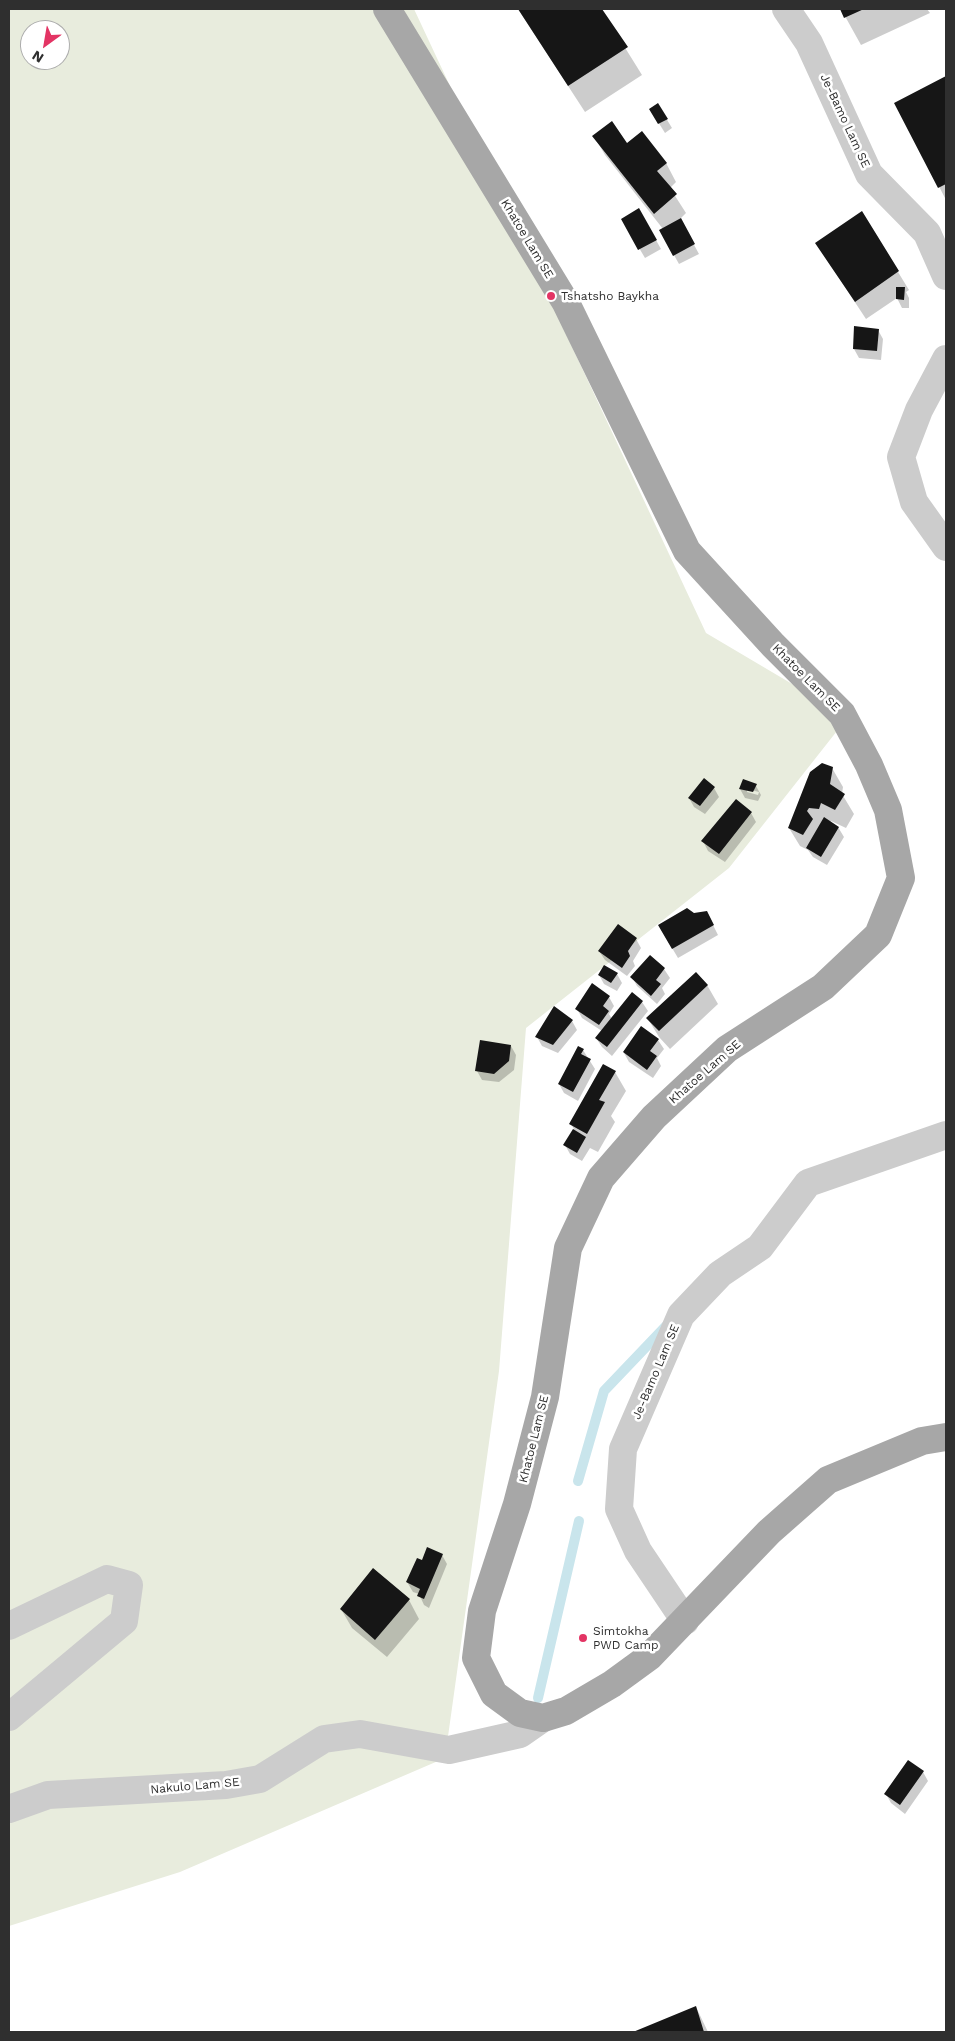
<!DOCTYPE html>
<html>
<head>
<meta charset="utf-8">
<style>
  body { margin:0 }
  #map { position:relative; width:955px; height:2041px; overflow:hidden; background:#fff; font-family:"Work Sans",sans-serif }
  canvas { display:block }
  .frame { position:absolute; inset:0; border:10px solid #2f2f2f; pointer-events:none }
  .north { position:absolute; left:20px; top:20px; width:50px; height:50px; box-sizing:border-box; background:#fff; border:1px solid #acacac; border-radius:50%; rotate:212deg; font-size:14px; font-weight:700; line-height:20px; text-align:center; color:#2f2f2f }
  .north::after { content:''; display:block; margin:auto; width:18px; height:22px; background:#e33464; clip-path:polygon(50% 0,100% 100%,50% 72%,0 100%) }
</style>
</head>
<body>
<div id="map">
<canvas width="955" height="2041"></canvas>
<div class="frame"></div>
<div class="north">N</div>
</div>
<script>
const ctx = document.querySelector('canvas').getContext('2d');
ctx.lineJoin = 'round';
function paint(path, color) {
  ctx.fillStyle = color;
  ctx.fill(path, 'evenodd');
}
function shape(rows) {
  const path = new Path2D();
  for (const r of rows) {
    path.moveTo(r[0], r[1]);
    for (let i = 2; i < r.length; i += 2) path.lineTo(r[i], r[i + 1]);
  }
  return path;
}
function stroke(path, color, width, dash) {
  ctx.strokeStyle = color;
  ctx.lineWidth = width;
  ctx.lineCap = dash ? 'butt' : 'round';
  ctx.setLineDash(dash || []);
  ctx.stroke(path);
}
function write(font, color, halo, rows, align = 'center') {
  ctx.font = font + ' "Work Sans",sans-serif';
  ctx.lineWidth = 5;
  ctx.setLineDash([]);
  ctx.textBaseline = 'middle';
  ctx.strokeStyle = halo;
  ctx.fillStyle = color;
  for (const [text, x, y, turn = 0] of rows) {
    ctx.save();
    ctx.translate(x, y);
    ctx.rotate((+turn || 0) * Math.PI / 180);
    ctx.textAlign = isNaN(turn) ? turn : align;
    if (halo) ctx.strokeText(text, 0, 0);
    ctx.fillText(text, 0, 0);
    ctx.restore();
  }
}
const green = shape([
  [9,9,414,9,706,633,848,717,729,868,526,1028,499,1371,445,1758,180,1872,9,1926],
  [30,30,60,30,60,60,30,60]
]);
const shadow = shape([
  [518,9,601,9,642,75,585,112],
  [841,9,927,9,930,13,861,45],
  [946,77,946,200,896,103],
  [658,105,672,128,665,133,650,109],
  [594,136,627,145,666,163,676,182,670,188,686,213,680,219,699,254,679,264,660,230,663,229,605,155],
  [639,210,661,249,645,258,622,219],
  [816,243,898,272,909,290,906,292,909,298,909,308,902,308,897,298,866,319],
  [878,330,883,339,881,360,859,358,854,349],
  [832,768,843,787,842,794,854,814,846,828,831,821,830,822,838,827,844,837,827,865,813,857,808,850,800,846,789,828],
  [756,786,761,795,758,801,745,798,740,789],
  [747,789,759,792,758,795,747,792],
  [714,788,719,797,705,814,694,807,689,798],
  [751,813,756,822,725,862,708,851,703,841],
  [711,921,718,935,678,958,659,926],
  [636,939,641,948,633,961,635,966,627,976,605,960,599,951],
  [664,969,670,978,662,988,665,994,657,1004,637,986,632,977],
  [617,974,622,983,617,991,604,984,599,975],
  [707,985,718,1004,670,1049,659,1037,648,1019],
  [632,994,642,1002,648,1011,612,1056,602,1047,596,1038,602,1031,582,1018,577,1009,609,997,614,1006,609,1014,612,1019],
  [572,1021,577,1030,558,1053,542,1046,537,1037],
  [641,1028,658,1040,664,1049,657,1058,661,1066,653,1078,629,1062,624,1053],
  [511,1046,516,1055,514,1070,499,1082,482,1080,477,1071],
  [583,1050,595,1069,578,1101,564,1093,559,1084],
  [615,1072,626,1091,611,1116,615,1122,598,1152,590,1148,582,1161,570,1154,565,1145,574,1129,571,1124],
  [442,1555,447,1564,429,1608,424,1605,419,1594,413,1592,407,1582,423,1561],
  [409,1600,419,1619,387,1657,352,1628,341,1609],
  [923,1772,928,1781,905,1814,891,1803,886,1794],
  [696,2007,708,2032,636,2032]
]);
const stream = shape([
  [578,1481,604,1391,666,1326],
  [538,1698,579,1521]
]);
const building = shape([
  [518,9,602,9,628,47,568,86],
  [840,9,864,9,844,18],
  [946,76,946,184,938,188,894,103],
  [658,103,668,119,658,124,649,109],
  [612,121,627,143,642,131,667,163,657,171,677,194,654,214,592,136],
  [639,208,657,240,638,250,621,219],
  [862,211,899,271,855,302,815,243],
  [681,218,695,244,673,256,659,230],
  [896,287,905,287,904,300,896,299],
  [854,326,879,329,877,351,853,349],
  [822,763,833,767,830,784,845,794,835,810,821,803,819,809,809,808,807,811,813,819,803,835,788,828,810,772],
  [704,778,715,787,700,806,688,798],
  [743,779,757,784,753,792,739,789],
  [736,799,752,812,719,854,701,841],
  [824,817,839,827,821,857,806,848],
  [687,908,694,913,707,911,714,925,672,949,658,925],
  [618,924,637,938,628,951,630,956,622,968,598,951],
  [650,955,665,968,656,980,661,984,651,996,630,977],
  [604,965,618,973,611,983,598,975],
  [696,972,708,985,659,1031,646,1018],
  [592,983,610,996,603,1006,609,1011,599,1025,575,1009],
  [632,992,643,1001,607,1047,595,1038],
  [554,1006,573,1020,553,1045,535,1037],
  [641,1026,659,1039,650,1051,657,1056,647,1070,623,1052],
  [480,1040,511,1045,509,1061,494,1074,475,1071],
  [578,1046,584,1049,581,1054,591,1059,573,1092,558,1084],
  [603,1064,616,1071,599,1100,605,1102,587,1134,569,1124],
  [573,1129,586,1137,577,1153,563,1145],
  [427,1547,443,1554,424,1599,417,1596,420,1589,406,1582,417,1558,422,1560],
  [373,1568,410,1599,375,1640,340,1609],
  [908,1760,924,1771,900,1805,884,1794],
  [696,2006,704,2032,633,2032]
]);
const minor = shape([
  [786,9,809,43,869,174,927,233,946,276],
  [946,359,919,410,901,457,914,502,946,547],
  [685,1621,638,1551,619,1509,623,1449,681,1315,720,1274,760,1247,808,1183,946,1135],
  [9,1626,107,1579,129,1585,124,1621,9,1717],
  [9,1809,48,1795,226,1785,260,1779,324,1739,360,1734,449,1750,520,1734,543,1718]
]);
const primary = shape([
  [387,9,566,303,687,551,773,645,842,714,869,765,888,810,901,878,878,935,823,987,727,1049,654,1117,601,1178,568,1248,545,1397,517,1504,482,1611,476,1658,494,1694,520,1713,543,1718,566,1711,612,1684,649,1657,769,1532,828,1480,922,1441,946,1437]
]);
const markers = [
  [551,296,5,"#e33464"],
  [583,1638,5,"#e33464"]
];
const streetNames = [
  ["Je-Bamo Lam SE",845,121,65],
  ["Khatoe Lam SE",527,239,59],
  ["Khatoe Lam SE",806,678,45],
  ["Khatoe Lam SE",705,1072,-41],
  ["Je-Bamo Lam SE",656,1372,-67],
  ["Khatoe Lam SE",534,1439,-76],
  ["Nakulo Lam SE",195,1786,-5]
];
const poiNames = [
  ["Tshatsho Baykha",561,296],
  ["Simtokha",593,1631],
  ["PWD Camp",593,1645]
];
paint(green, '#e8ecdd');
paint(shadow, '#0003');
stroke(stream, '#c9e5ec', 10);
paint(building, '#161616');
stroke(minor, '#ccc', 28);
stroke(primary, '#a7a7a7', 28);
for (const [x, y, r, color] of markers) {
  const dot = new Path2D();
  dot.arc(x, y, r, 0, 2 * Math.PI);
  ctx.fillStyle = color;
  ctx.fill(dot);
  stroke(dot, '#fff', 2);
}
write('12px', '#2f2f2f', '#fff', streetNames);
write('12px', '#2f2f2f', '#fff', poiNames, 'left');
</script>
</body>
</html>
